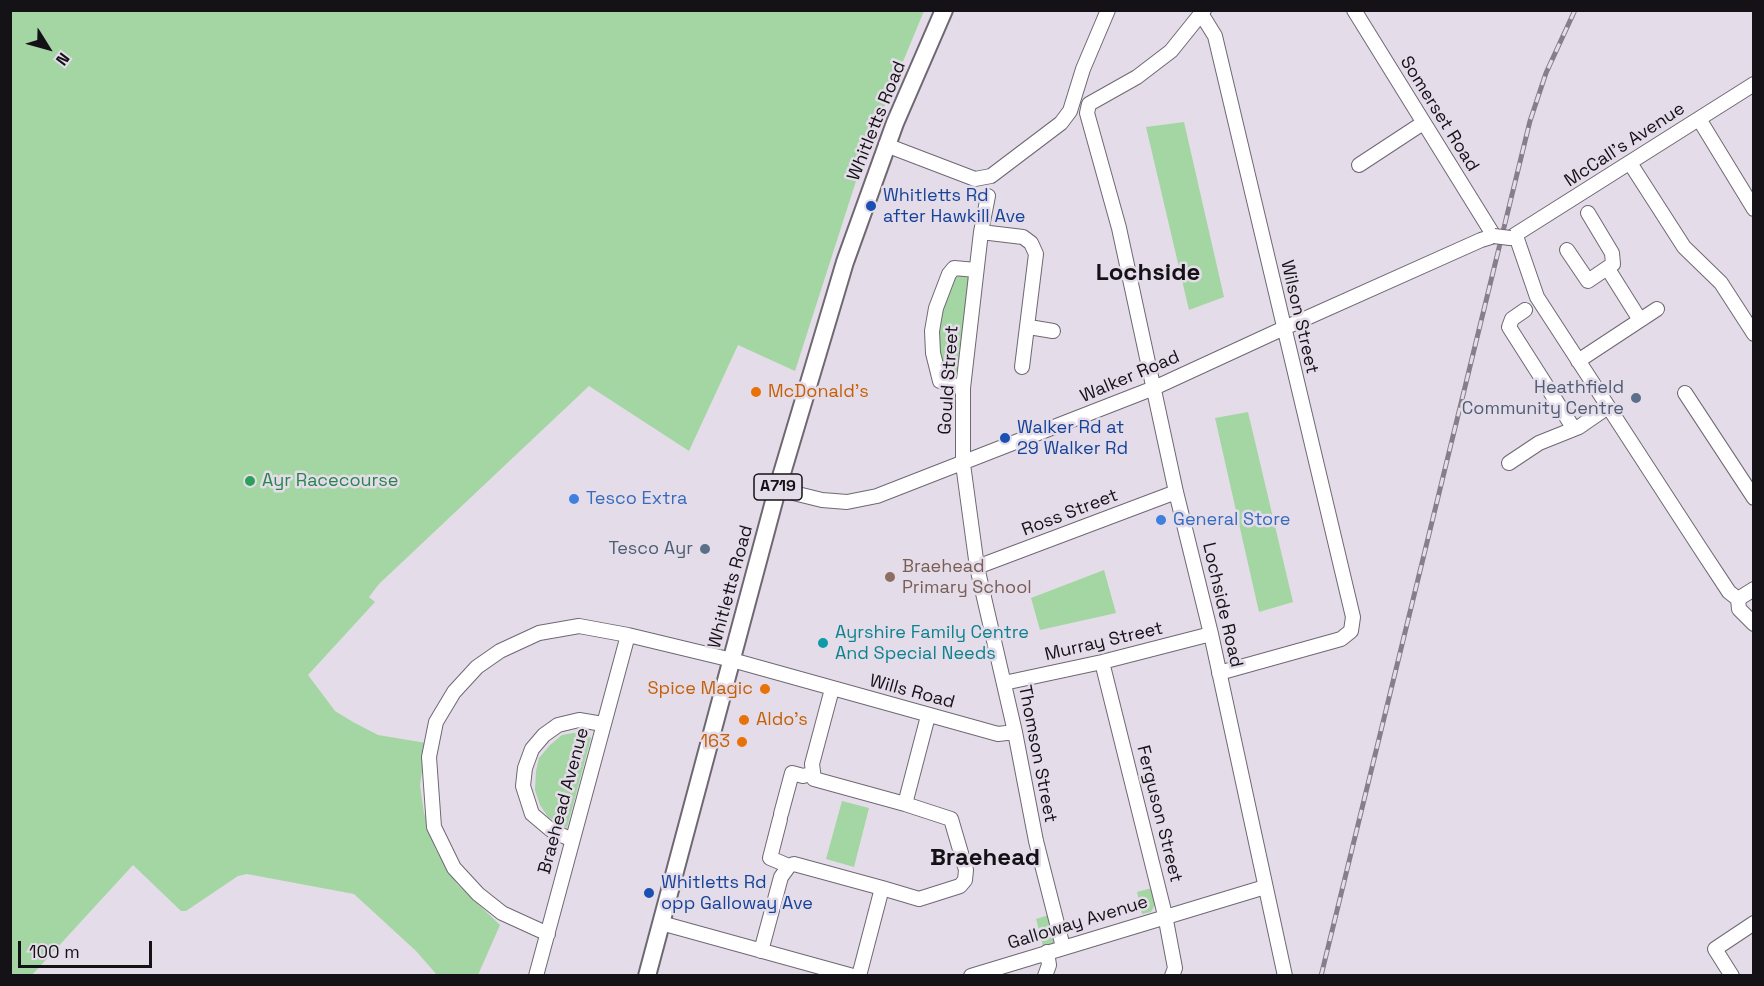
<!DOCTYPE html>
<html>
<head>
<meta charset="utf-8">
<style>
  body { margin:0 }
  #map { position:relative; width:1764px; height:986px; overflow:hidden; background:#e5dce9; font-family:"Space Grotesk",sans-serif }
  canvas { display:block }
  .frame { position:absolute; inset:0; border:12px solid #151217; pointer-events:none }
  .north { position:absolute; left:18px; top:18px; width:60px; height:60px; -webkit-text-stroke:4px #e5dce9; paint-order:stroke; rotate:127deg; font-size:16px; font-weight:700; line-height:24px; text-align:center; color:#151217 }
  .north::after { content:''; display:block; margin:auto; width:21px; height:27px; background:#151217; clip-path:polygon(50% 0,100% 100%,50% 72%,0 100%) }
  .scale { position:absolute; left:18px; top:941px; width:134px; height:27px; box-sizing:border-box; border:3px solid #151217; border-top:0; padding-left:8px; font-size:18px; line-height:21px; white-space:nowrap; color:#151217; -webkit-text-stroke:4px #e5dce9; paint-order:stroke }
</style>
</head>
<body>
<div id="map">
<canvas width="1764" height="986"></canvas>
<div class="frame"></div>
<div class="north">N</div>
<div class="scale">100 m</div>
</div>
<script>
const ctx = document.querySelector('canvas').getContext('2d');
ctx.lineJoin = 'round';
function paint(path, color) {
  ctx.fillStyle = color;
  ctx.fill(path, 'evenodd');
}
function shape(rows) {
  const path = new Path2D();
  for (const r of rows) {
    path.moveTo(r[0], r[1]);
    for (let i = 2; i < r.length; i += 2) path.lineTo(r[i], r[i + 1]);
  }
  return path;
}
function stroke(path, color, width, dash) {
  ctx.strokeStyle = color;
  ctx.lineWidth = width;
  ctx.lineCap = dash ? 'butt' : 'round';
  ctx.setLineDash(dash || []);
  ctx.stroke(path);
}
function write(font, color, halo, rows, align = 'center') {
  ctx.font = font + ' "Space Grotesk",sans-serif';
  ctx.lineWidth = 5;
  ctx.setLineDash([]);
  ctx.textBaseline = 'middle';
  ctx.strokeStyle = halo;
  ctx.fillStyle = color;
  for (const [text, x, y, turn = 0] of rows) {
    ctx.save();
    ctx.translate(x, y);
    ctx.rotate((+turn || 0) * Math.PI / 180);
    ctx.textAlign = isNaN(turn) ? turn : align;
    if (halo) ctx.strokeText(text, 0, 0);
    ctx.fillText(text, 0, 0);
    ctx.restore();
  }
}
const green = shape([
  [11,11,924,11,865,153,795,371,738,345,689,451,589,386,379,584,369,597,375,602,308,675,335,711,353,722,378,735,426,743,420,785,424,813,436,850,457,884,500,925,478,975,437,975,416,951,354,894,247,874,238,876,186,911,181,911,133,865,32,975,11,975],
  [1184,122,1224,297,1189,310,1146,127],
  [958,273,970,275,957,377,955,380,944,380,938,330,948,286],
  [1248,412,1293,602,1259,612,1215,418],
  [1104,570,1116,613,1040,630,1031,598],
  [573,733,585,733,591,738,567,828,548,817,540,805,535,790,536,771,539,758,550,745,562,735],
  [842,801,869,808,854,867,826,859],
  [1152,888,1156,903,1151,912,1142,914,1137,892],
  [1052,914,1057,934,1053,943,1043,946,1036,919]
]);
const minor = shape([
  [1204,10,1171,51,1137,77,1089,104,1087,113,1119,228,1176,492,1211,634,1285,976],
  [1202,15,1215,36,1353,617,1351,631,1341,639,1219,673],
  [1699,119,1754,209],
  [886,145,975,179,991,176,1061,123,1070,111,1083,69,1108,10],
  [1630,163,1684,247,1721,283,1754,334],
  [1359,165,1423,123],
  [988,196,981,232,963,388,963,464,977,567,1015,732,1036,841,1063,947],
  [981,232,1023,237,1031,243,1036,254,1022,367],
  [1516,236,1537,297,1700,548,1729,592,1738,599],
  [1510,238,1754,84],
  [1567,250,1588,281,1613,264,1612,253,1588,213],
  [1608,269,1640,320],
  [1525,310,1512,319,1509,327,1574,429],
  [1029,327,1053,331],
  [1578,361,1657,309],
  [963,388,940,381,933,353,932,331,936,308,949,274,954,268,976,270],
  [1685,393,1754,498],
  [1509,463,1539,443,1579,427,1608,407],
  [769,487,822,500,847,502,877,496,1154,388,1282,329,1481,240,1494,236,1354,10],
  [977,567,1176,492],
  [1738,599,1739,609,1754,624],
  [1738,599,1754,589],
  [1102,662,1165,915,1175,968,1172,976],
  [1004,683,1102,662,1211,634],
  [832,689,812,764,814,779,905,804],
  [781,814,792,773,803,776,811,774],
  [780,819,770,858,789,866],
  [572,840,551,830,532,814,523,786,525,768,532,749,544,735,558,725,579,720,603,724],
  [661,923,853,976],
  [548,934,502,913,478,894,454,868,434,827,429,757,436,722,454,692,477,667,500,651,539,633,579,626,628,635,732,660,998,734,1015,732],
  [761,951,781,877,789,866,794,864,882,888],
  [536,976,628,635],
  [859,976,882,888,919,899,960,886,965,880,966,870,951,819,905,804,928,716],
  [971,976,1265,887],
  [1045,976,1049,965,1047,952],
  [1732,976,1715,949,1754,923]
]);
const major = shape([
  [647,976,777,490,845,262,895,123,944,10]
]);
const rail = shape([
  [1321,976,1530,121,1546,73,1575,10]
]);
const minorBridge = shape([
  [1494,236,1510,238]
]);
const markers = [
  [871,206,6,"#1a4fb4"],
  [756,392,6,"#e8710a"],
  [1636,398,6,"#5c6f8a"],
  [1005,438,6,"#1a4fb4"],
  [250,481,6,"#2e9e5b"],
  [574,499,6,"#3f7fe0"],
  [1161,520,6,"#3f7fe0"],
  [705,549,6,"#5c6f8a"],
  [890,577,6,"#8d6e63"],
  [823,643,6,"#0f9aa8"],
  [765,689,6,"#e8710a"],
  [744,720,6,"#e8710a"],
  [742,742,6,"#e8710a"],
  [649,893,6,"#1a4fb4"]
];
const shields = [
  [778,487,48]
];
const shieldNames = [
  ["A719",778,487]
];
const streetNames = [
  ["Somerset Road",1439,114,58],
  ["Whitletts Road",877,121,-68],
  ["McCall's Avenue",1625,145,-33],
  ["Wilson Street",1299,317,77],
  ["Walker Road",1130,377,-23],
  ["Gould Street",949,380,-86],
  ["Ross Street",1070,513,-21],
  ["Whitletts Road",731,587,-75],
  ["Lochside Road",1222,605,77],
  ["Murray Street",1104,642,-13],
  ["Wills Road",912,692,15],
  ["Thomson Street",1037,754,79],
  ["Braehead Avenue",564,801,-75],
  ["Ferguson Street",1159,814,76],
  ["Galloway Avenue",1078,923,-17]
];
const transitNames = [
  ["Whitletts Rd",883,196],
  ["after Hawkill Ave",883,217],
  ["Walker Rd at",1017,428],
  ["29 Walker Rd",1017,449],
  ["Whitletts Rd",661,883],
  ["opp Galloway Ave",661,904]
];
const serviceNames = [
  ["Heathfield",1624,388],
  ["Community Centre",1624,409],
  ["Tesco Ayr",693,549]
];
const foodNames = [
  ["McDonald's",768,392],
  ["Spice Magic",753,689,"right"],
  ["Aldo's",756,720],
  ["163",730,742,"right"]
];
const leisureNames = [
  ["Ayr Racecourse",262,481]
];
const shopNames = [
  ["Tesco Extra",586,499],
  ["General Store",1173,520]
];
const educationNames = [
  ["Braehead",902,567],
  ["Primary School",902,588]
];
const cultureNames = [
  ["Ayrshire Family Centre",835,633],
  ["And Special Needs",835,654]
];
const districtNames = [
  ["Lochside",1148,273],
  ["Braehead",985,858]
];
paint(green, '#a3d6a2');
stroke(minor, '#6f6873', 16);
stroke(major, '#6f6873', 20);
stroke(minor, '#fff', 14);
stroke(major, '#fff', 16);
stroke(rail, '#857f89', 5);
stroke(rail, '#e5dce9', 3, [9]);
stroke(minorBridge, '#6f6873', 16, []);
stroke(minorBridge, '#fff', 14);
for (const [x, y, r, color] of markers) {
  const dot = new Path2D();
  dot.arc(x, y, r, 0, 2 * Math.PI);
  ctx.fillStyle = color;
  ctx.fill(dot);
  stroke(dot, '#e5dce9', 2);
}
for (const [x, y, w] of shields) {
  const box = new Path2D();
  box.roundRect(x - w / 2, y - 13, w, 26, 4.5);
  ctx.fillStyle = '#e5dce9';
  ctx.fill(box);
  stroke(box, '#151217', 1.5);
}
write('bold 16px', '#151217', null, shieldNames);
write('18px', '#151217', '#e5dce9', streetNames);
write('18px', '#164399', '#e5dce9', transitNames, 'left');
write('18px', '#4e5e75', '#e5dce9', serviceNames, 'right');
write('18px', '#c56008', '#e5dce9', foodNames, 'left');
write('18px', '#27864d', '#e5dce9', leisureNames, 'left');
write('18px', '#366cbe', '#e5dce9', shopNames, 'left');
write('18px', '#785e54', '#e5dce9', educationNames, 'left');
write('18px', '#0d838f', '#e5dce9', cultureNames, 'left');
write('bold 24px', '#151217', '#e5dce9', districtNames);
</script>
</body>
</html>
